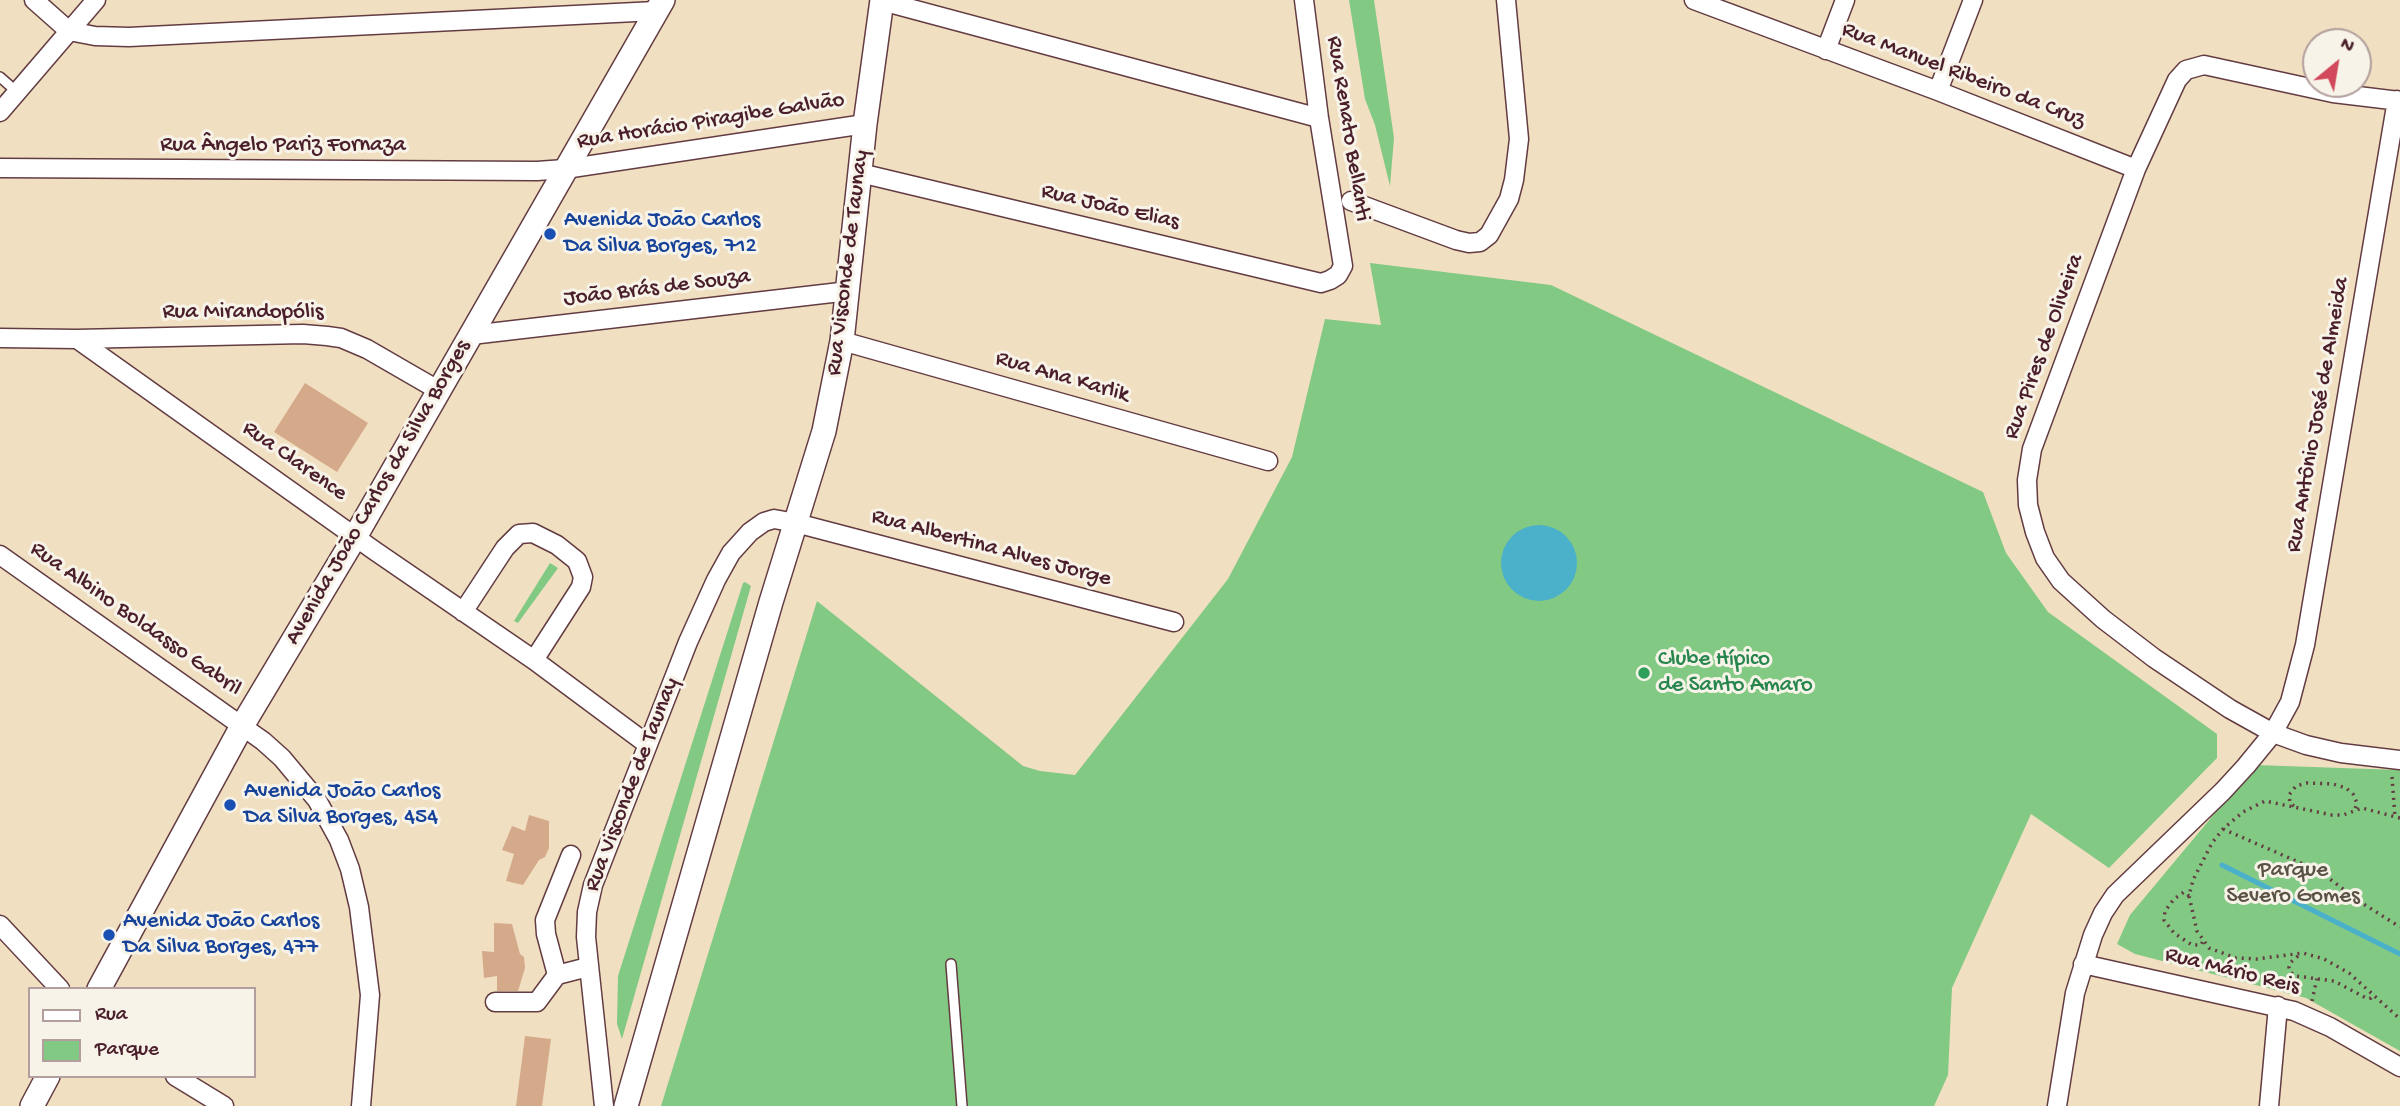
<!DOCTYPE html>
<html>
<head>
<meta charset="utf-8">
<style>
  body { margin:0 }
  #map { position:relative; width:2400px; height:1106px; overflow:hidden; background:#f1dfc1; font-family:"Gochi Hand",sans-serif }
  canvas { display:block }
  .legend { position:absolute; left:28px; top:987px; width:228px; height:91px; box-sizing:border-box; background:#f7f3e8; border:2px solid #b29e9c; margin:0; padding:9px 12px; list-style:none; font-size:21px; color:#4a1f2b }
  .legend li { display:flex; align-items:center; gap:14px; height:35px }
  .legend b { width:35px; border:2px solid #b29e9c }
  .north { position:absolute; left:2302px; top:28px; width:70px; height:70px; box-sizing:border-box; background:#f7f3e8; border:2px solid #b29e9c; border-radius:50%; rotate:30deg; font-size:19px; font-weight:700; line-height:28px; text-align:center; color:#4a1f2b }
  .north::after { content:''; display:block; margin:auto; width:24px; height:32px; background:#d1495b; clip-path:polygon(50% 0,100% 100%,50% 72%,0 100%) }
</style>
</head>
<body>
<div id="map">
<canvas width="2400" height="1106"></canvas>
<ul class="legend">
<li><b style="height:9px;background:#fff"></b>Rua</li>
<li><b style="height:19px;background:#82c984"></b>Parque</li>
</ul>
<div class="north">N</div>
</div>
<script>
const ctx = document.querySelector('canvas').getContext('2d');
ctx.lineJoin = 'round';
function paint(path, color) {
  ctx.fillStyle = color;
  ctx.fill(path, 'evenodd');
}
function shape(rows) {
  const path = new Path2D();
  for (const r of rows) {
    if (r.length === 3) {
      path.moveTo(r[0] + r[2], r[1]);
      path.arc(r[0], r[1], r[2], 0, 2 * Math.PI);
      continue;
    }
    path.moveTo(r[0], r[1]);
    for (let i = 2; i < r.length; i += 2) path.lineTo(r[i], r[i + 1]);
  }
  return path;
}
function stroke(path, color, width, dash) {
  ctx.strokeStyle = color;
  ctx.lineWidth = width;
  ctx.lineCap = dash ? 'butt' : 'round';
  ctx.setLineDash(dash || []);
  ctx.stroke(path);
}
function write(font, color, halo, rows, align = 'center') {
  ctx.font = font + ' "Gochi Hand",sans-serif';
  ctx.lineWidth = 6;
  ctx.setLineDash([]);
  ctx.textBaseline = 'middle';
  ctx.strokeStyle = halo;
  ctx.fillStyle = color;
  for (const [text, x, y, turn = 0] of rows) {
    ctx.save();
    ctx.translate(x, y);
    ctx.rotate((+turn || 0) * Math.PI / 180);
    ctx.textAlign = isNaN(turn) ? turn : align;
    if (halo) ctx.strokeText(text, 0, 0);
    ctx.fillText(text, 0, 0);
    ctx.restore();
  }
}
const green = shape([
  [1349,0,1374,0,1394,138,1390,186,1375,125,1365,99],
  [1370,263,1551,285,1983,492,2006,553,2048,612,2217,734,2217,758,2109,868,2031,814,1952,988,1948,1075,1934,1106,661,1106,817,601,1023,766,1040,771,1075,775,1228,579,1292,457,1325,319,1381,325],
  [550,563,558,568,518,623,514,621],
  [745,582,751,586,622,1039,617,1024,618,976,743,583],
  [2255,765,2400,770,2400,1051,2306,998,2135,954,2117,944,2130,915]
]);
const water = shape([
  [1539,563,38]
]);
const stream = shape([
  [2222,865,2400,954]
]);
const building = shape([
  [305,383,368,423,337,472,274,432],
  [529,815,549,821,549,848,545,857,539,860,523,885,506,881,514,854,502,850,512,826,525,831],
  [494,923,512,924,520,954,524,957,525,968,518,991,497,991,497,976,484,978,482,951,494,952],
  [525,1036,551,1039,542,1106,516,1106]
]);
const path = shape([
  [2392,777,2395,817],
  [2294,806,2290,803,2289,795,2296,786,2307,783,2333,784,2346,788,2353,794,2357,803,2355,809],
  [2400,818,2362,808,2343,815,2332,815,2265,801,2243,812,2223,829,2212,843,2193,880,2189,896,2197,931,2209,948,2236,958,2257,959,2303,953,2324,959,2349,973,2400,1019],
  [2223,829,2319,871,2362,903,2400,927],
  [2189,896,2184,892,2174,899,2165,911,2164,920,2174,933,2192,945,2201,945,2203,941],
  [2298,956,2291,962,2289,967,2290,972,2296,976,2334,981,2368,999,2371,998,2372,995],
  [2312,1001,2317,978]
]);
const service = shape([
  [0,77,17,92],
  [951,964,962,1106]
]);
const minor = shape([
  [34,0,69,31,95,36,129,37,656,11],
  [1694,0,1938,91,2136,169],
  [882,1,1319,118],
  [1826,50,1845,0],
  [1938,91,1973,0],
  [2400,101,2333,93,2204,65,2186,70,2177,80,2136,169,2032,449,2027,480,2028,505,2035,532,2045,558,2061,581,2103,619,2154,658,2230,709,2273,733,2306,745,2341,753,2400,760],
  [0,112,96,0],
  [0,168,537,171,565,169,865,124],
  [860,173,1321,283,1330,280,1338,275,1343,266,1319,118,1304,0],
  [1351,201,1456,240,1469,243,1480,242,1489,235,1509,199,1514,180,1519,139,1506,0],
  [471,335,849,291],
  [0,338,77,339,303,334,327,336,341,338,367,349,438,390],
  [77,339,375,551,534,660,647,744],
  [842,341,1268,461],
  [0,555,263,741,282,758,317,800,339,840,350,869,359,907,370,995,361,1106],
  [463,612,505,548,519,534,533,533,557,545,577,561,583,577,581,587,534,660],
  [0,925,60,989],
  [2083,964,2294,1011,2330,1027,2400,1067],
  [557,975,546,934,545,920,571,855],
  [495,1002,537,1002,557,975,588,967],
  [175,1076,224,1106],
  [604,1106,586,937,587,912,593,885,688,642,716,580,731,553,750,532,764,522,774,519,796,523,1174,622],
  [2057,1106,2075,993,2093,935,2103,913,2115,895,2223,791,2246,766,2273,733,2290,702,2305,645,2397,100],
  [2269,1106,2278,1006]
]);
const tertiary = shape([
  [99,989,242,726,355,537,663,0],
  [32,1106,48,1076],
  [626,1106,771,602,824,431,842,341,865,124,882,0]
]);
const markers = [
  [550,234,7,"#1a4fb4"],
  [1644,673,7,"#2e9e5b"],
  [230,805,7,"#1a4fb4"],
  [109,935,7,"#1a4fb4"]
];
const streetNames = [
  ["Rua Manuel Ribeiro da Cruz",1963,76,21],
  ["Rua Horácio Piragibe Galvão",711,122,-9],
  ["Rua Renato Bellanti",1347,129,81],
  ["Rua Ângelo Pariz Fornaza",283,146],
  ["Rua João Elias",1110,208,13],
  ["Rua Visconde de Taunay",849,263,-83],
  ["João Brás de Souza",657,289,-7],
  ["Rua Mirandopólis",243,313],
  ["Rua Pires de Oliveira",2045,347,-70],
  ["Rua Ana Karlik",1062,378,16],
  ["Rua Antônio José de Almeida",2319,415,-80],
  ["Rua Clarence",294,462,35],
  ["Avenida João Carlos da Silva Borges",379,493,-60],
  ["Rua Albertina Alves Jorge",991,549,15],
  ["Rua Albino Boldasso Gabril",135,620,35],
  ["Rua Visconde de Taunay",633,785,-69],
  ["Rua Mário Reis",2232,972,14]
];
const transitNames = [
  ["Avenida João Carlos",564,221],
  ["Da Silva Borges, 712",564,247],
  ["Avenida João Carlos",244,792],
  ["Da Silva Borges, 454",244,818],
  ["Avenida João Carlos",123,922],
  ["Da Silva Borges, 477",123,948]
];
const leisureNames = [
  ["Clube Hípico",1658,660],
  ["de Santo Amaro",1658,686]
];
const parkNames = [
  ["Parque",2293,871],
  ["Severo Gomes",2293,897]
];
paint(green, '#82c984');
paint(water, '#4bb0ca');
stroke(stream, '#4bb0ca', 5);
paint(building, '#d5aa8b');
stroke(service, '#633c42', 12);
stroke(minor, '#633c42', 21);
stroke(tertiary, '#633c42', 26);
stroke(path, '#633c42', 3.5, [2, 5]);
stroke(service, '#fff', 9);
stroke(minor, '#fff', 18);
stroke(tertiary, '#fff', 23);
for (const [x, y, r, color] of markers) {
  const dot = new Path2D();
  dot.arc(x, y, r, 0, 2 * Math.PI);
  ctx.fillStyle = color;
  ctx.fill(dot);
  stroke(dot, '#f7f3e8', 2.5);
}
write('23px', '#4a1f2b', '#f7f3e8', streetNames);
write('23px', '#164399', '#f7f3e8', transitNames, 'left');
write('23px', '#27864d', '#f7f3e8', leisureNames, 'left');
write('23px', '#5b5246', '#f7f3e8', parkNames);
</script>
</body>
</html>
